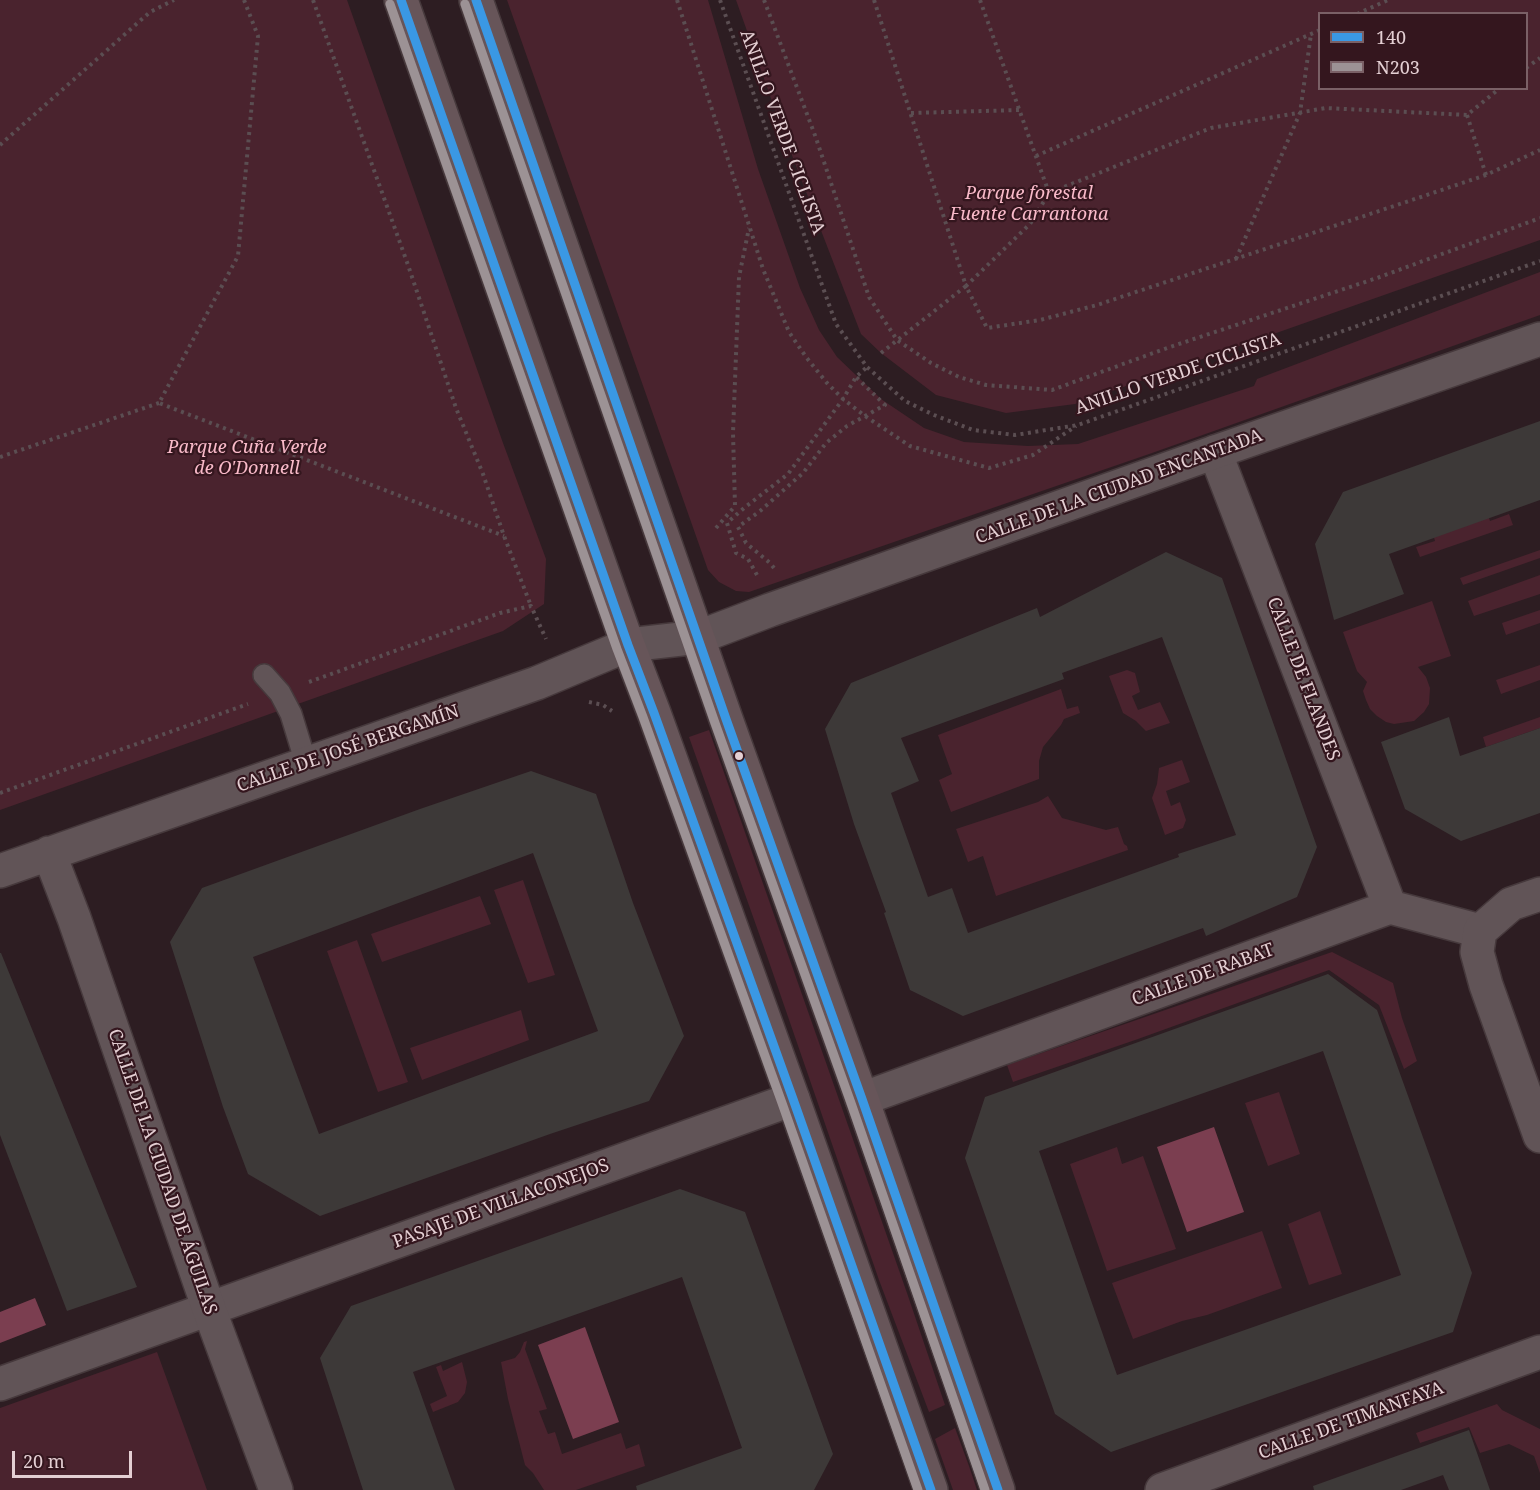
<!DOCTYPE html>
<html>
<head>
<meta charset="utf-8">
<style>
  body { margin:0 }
  #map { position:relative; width:1540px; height:1490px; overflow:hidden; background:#2d1d22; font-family:"Noto Serif",serif }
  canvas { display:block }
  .legend { position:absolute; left:1318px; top:12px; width:210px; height:78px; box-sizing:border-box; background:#34161e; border:2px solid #7a6066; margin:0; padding:8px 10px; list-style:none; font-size:18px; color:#e4cfd3 }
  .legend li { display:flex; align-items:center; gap:12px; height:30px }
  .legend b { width:30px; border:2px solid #7a6066 }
  .scale { position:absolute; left:12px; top:1451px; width:120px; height:27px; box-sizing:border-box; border:3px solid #e4cfd3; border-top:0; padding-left:8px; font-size:18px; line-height:21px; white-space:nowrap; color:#e4cfd3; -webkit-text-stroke:4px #34161e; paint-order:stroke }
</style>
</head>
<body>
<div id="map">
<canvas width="1540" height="1490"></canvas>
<ul class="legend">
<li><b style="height:8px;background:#3a98e4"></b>140</li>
<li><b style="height:8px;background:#9c9295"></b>N203</li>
</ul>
<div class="scale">20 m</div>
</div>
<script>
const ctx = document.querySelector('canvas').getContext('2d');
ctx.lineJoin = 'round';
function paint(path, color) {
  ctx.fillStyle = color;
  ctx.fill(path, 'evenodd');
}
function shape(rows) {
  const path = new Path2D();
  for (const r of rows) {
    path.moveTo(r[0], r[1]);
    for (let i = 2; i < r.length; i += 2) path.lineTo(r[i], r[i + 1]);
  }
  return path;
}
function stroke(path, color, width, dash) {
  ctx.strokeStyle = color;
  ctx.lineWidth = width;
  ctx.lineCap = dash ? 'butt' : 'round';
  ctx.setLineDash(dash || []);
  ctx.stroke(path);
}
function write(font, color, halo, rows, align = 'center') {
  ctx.font = font + ' "Noto Serif",serif';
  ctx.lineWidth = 4.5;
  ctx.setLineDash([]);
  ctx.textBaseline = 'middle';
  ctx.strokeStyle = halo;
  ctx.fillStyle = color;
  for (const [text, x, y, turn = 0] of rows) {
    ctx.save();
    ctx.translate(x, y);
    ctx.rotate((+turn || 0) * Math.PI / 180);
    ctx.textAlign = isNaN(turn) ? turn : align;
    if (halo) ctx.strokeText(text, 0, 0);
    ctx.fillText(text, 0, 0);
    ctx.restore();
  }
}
const green = shape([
  [0,0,347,0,503,443,546,559,544,604,503,631,0,810],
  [507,0,708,0,758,169,800,288,819,330,837,357,881,399,924,428,964,442,1028,446,1078,444,1254,386,1257,379,1540,272,1540,315,1152,453,749,592,736,591,719,582,708,570],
  [736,0,1540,0,1540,240,1075,404,1006,413,936,395,881,353,861,334,783,132],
  [1320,14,1526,14,1526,88,1320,88],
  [1509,514,1513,525,1420,557,1416,547,1435,541,1433,534,1488,515,1490,521],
  [1540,550,1540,558,1463,585,1460,578],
  [1540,575,1540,594,1474,616,1468,601],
  [1432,601,1451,656,1418,667,1426,677,1430,688,1429,704,1424,712,1414,721,1394,724,1386,722,1377,716,1370,709,1366,700,1363,691,1367,682,1357,671,1343,632],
  [1540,610,1540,623,1506,635,1502,623],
  [1540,665,1540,680,1501,694,1496,680],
  [1127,670,1135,673,1140,692,1132,696,1138,710,1160,702,1170,723,1146,731,1136,721,1123,713,1109,676],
  [1061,689,1067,709,1078,706,1080,713,1064,719,1061,725,1043,747,1039,761,1039,779,951,812,939,780,952,774,938,735],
  [1540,717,1540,728,1486,747,1483,737],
  [709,730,907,1293,945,1405,929,1412,879,1280,767,956,689,737],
  [1182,760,1190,782,1166,791,1171,806,1180,802,1186,820,1183,828,1165,835,1152,798,1157,784,1159,768],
  [1048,796,1062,818,1106,830,1118,827,1124,844,1127,846,1128,850,996,896,983,856,968,862,956,829,1038,802],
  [523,880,555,975,528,983,494,890],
  [480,896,491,924,382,962,371,934],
  [357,940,408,1082,378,1092,327,951],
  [1332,952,1393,983,1402,1018,1417,1061,1404,1069,1379,1005,1329,970,1138,1039,1013,1082,1007,1065],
  [521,1010,529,1040,422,1080,410,1048],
  [1279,1092,1300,1154,1268,1166,1245,1103],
  [1117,1147,1122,1164,1143,1156,1176,1249,1107,1271,1070,1164],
  [1320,1211,1342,1274,1309,1285,1288,1224],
  [1262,1231,1282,1288,1207,1315,1182,1321,1133,1339,1112,1283],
  [527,1341,525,1349,547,1409,539,1411,548,1434,555,1432,562,1454,621,1433,626,1449,639,1444,645,1466,576,1490,544,1490,533,1473,525,1465,508,1399,501,1362,515,1358,520,1352,524,1342],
  [157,1352,207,1490,0,1490,0,1408],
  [462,1362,467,1382,465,1393,458,1402,433,1412,430,1404,447,1396,436,1367,441,1365,443,1371],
  [1497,1404,1502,1410,1540,1429,1540,1473,1534,1456,1509,1444,1480,1453,1469,1427,1420,1443,1416,1433],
  [955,1428,969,1466,977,1490,953,1490,935,1439]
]);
const water = shape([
  [1214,1127,1244,1212,1187,1232,1157,1147],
  [35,1298,46,1325,0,1343,0,1312],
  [585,1327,619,1422,573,1439,538,1345]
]);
const building = shape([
  [1540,421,1540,500,1389,554,1404,594,1334,620,1315,544,1343,492],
  [1166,552,1222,578,1317,847,1297,897,1206,936,1203,928,963,1016,910,990,884,913,886,912,854,824,825,729,851,683,1037,608,1040,617],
  [1162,637,1236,835,1178,854,1179,857,968,933,952,888,928,897,891,793,919,781,901,738,1064,679,1062,673],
  [1449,717,1460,756,1540,728,1540,813,1461,841,1405,809,1381,742],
  [531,771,596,794,633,903,684,1036,649,1101,550,1134,320,1216,248,1174,223,1107,170,942,202,888,420,809],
  [533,853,598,1031,319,1134,253,957],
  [0,953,1,953,137,1287,67,1311,0,1135],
  [1328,974,1377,1010,1472,1273,1453,1332,1111,1452,1055,1414,965,1158,985,1097],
  [1323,1051,1401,1275,1117,1375,1039,1151],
  [680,1189,745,1212,833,1454,814,1490,637,1490,636,1486,742,1448,682,1277,413,1372,455,1490,363,1490,320,1358,351,1306],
  [1469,1430,1490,1490,1449,1490,1443,1475,1401,1490,1314,1490,1313,1486]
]);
const path = shape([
  [244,0,258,36,238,256,159,403,504,536],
  [313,0,408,265,456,408,483,474,504,536,531,606],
  [677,0,763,269,789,332,806,357,827,383,843,399,865,416,910,446,989,468,1033,455,1076,426],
  [720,0,836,324,867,367,905,401,934,415,973,430,1015,435,1078,425,1540,261],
  [764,0,816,138,869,297,897,340,931,363,959,377,986,385,1052,390,1167,348,1377,278,1540,218],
  [874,0,966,286,1030,224,1049,193,1211,128,1326,108,1467,115,1500,88],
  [980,0,1049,193],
  [1357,14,1388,0],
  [1526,68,1540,58],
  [911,113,1020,110],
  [1467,115,1486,175],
  [0,145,150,12,174,0],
  [1036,156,1320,30],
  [1236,259,1300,113,1311,34],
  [881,353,966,286,987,328,1040,320,1097,305,1397,205,1486,175,1540,150],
  [0,457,159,403],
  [716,528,735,506,733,433,739,277,749,228],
  [774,568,770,563,746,543,738,527,760,511,803,473,826,443,847,426,885,405,856,377],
  [757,575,748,559,736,553,727,523,744,508,788,474,843,399,856,377,867,367],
  [309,682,500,613,531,606,546,639],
  [589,702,603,705,612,711],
  [0,793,248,704]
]);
const service = shape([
  [264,675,280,693,291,714,306,763]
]);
const pedestrian = shape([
  [1215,452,1390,907],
  [862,1099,1390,907,1480,931],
  [0,1384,793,1099]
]);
const minor = shape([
  [49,853,74,918,209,1309,276,1490],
  [0,871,537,683,628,645,699,637,770,610,1215,452,1540,339],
  [1540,894,1511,904,1480,931,1477,952,1486,985,1540,1136],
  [1162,1490,1540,1352]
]);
const primary = shape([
  [401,0,628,645,654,713,793,1099,931,1490],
  [476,0,726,719,862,1099,998,1490]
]);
const bus1 = shape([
  [401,0,628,645,654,713,793,1099,931,1490],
  [476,0,726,719,862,1099,998,1490]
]);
const bus2 = shape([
  [390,4,617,649,643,717,782,1103,918,1490],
  [465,4,715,723,851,1103,985,1490]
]);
const markers = [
  [739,756,5,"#e4cfd3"]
];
const streetNames = [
  ["ANILLO VERDE CICLISTA",782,132,70],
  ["ANILLO VERDE CICLISTA",1178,374,-19],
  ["CALLE DE LA CIUDAD ENCANTADA",1119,487,-20],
  ["CALLE DE FLANDES",1303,679,69],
  ["CALLE DE JOSÉ BERGAMÍN",348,749,-19],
  ["CALLE DE RABAT",1203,975,-20],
  ["CALLE DE LA CIUDAD DE ÁGUILAS",162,1172,71],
  ["PASAJE DE VILLACONEJOS",501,1204,-20],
  ["CALLE DE TIMANFAYA",1351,1421,-20]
];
const parkNames = [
  ["Parque forestal",1029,194],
  ["Fuente Carrantona",1029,215],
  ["Parque Cuña Verde",247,448],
  ["de O'Donnell",247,469]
];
paint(green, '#4a232e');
paint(water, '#7b3e50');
paint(building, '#3d3938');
stroke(service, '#46393c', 24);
stroke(pedestrian, '#46393c', 36);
stroke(minor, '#46393c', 36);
stroke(primary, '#46393c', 36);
stroke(path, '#5b4e52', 4, [3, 4.5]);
stroke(service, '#615457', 21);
stroke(pedestrian, '#615457', 33);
stroke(minor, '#615457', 33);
stroke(primary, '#675559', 33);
stroke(bus1, '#3a98e4', 9);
stroke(bus2, '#9c9295', 9);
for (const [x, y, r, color] of markers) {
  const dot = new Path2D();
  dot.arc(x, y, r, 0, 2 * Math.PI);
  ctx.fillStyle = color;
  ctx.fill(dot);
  stroke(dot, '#34161e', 2);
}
write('18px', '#e4cfd3', '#34161e', streetNames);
write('italic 18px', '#f9bac9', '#34161e', parkNames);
</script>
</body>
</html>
